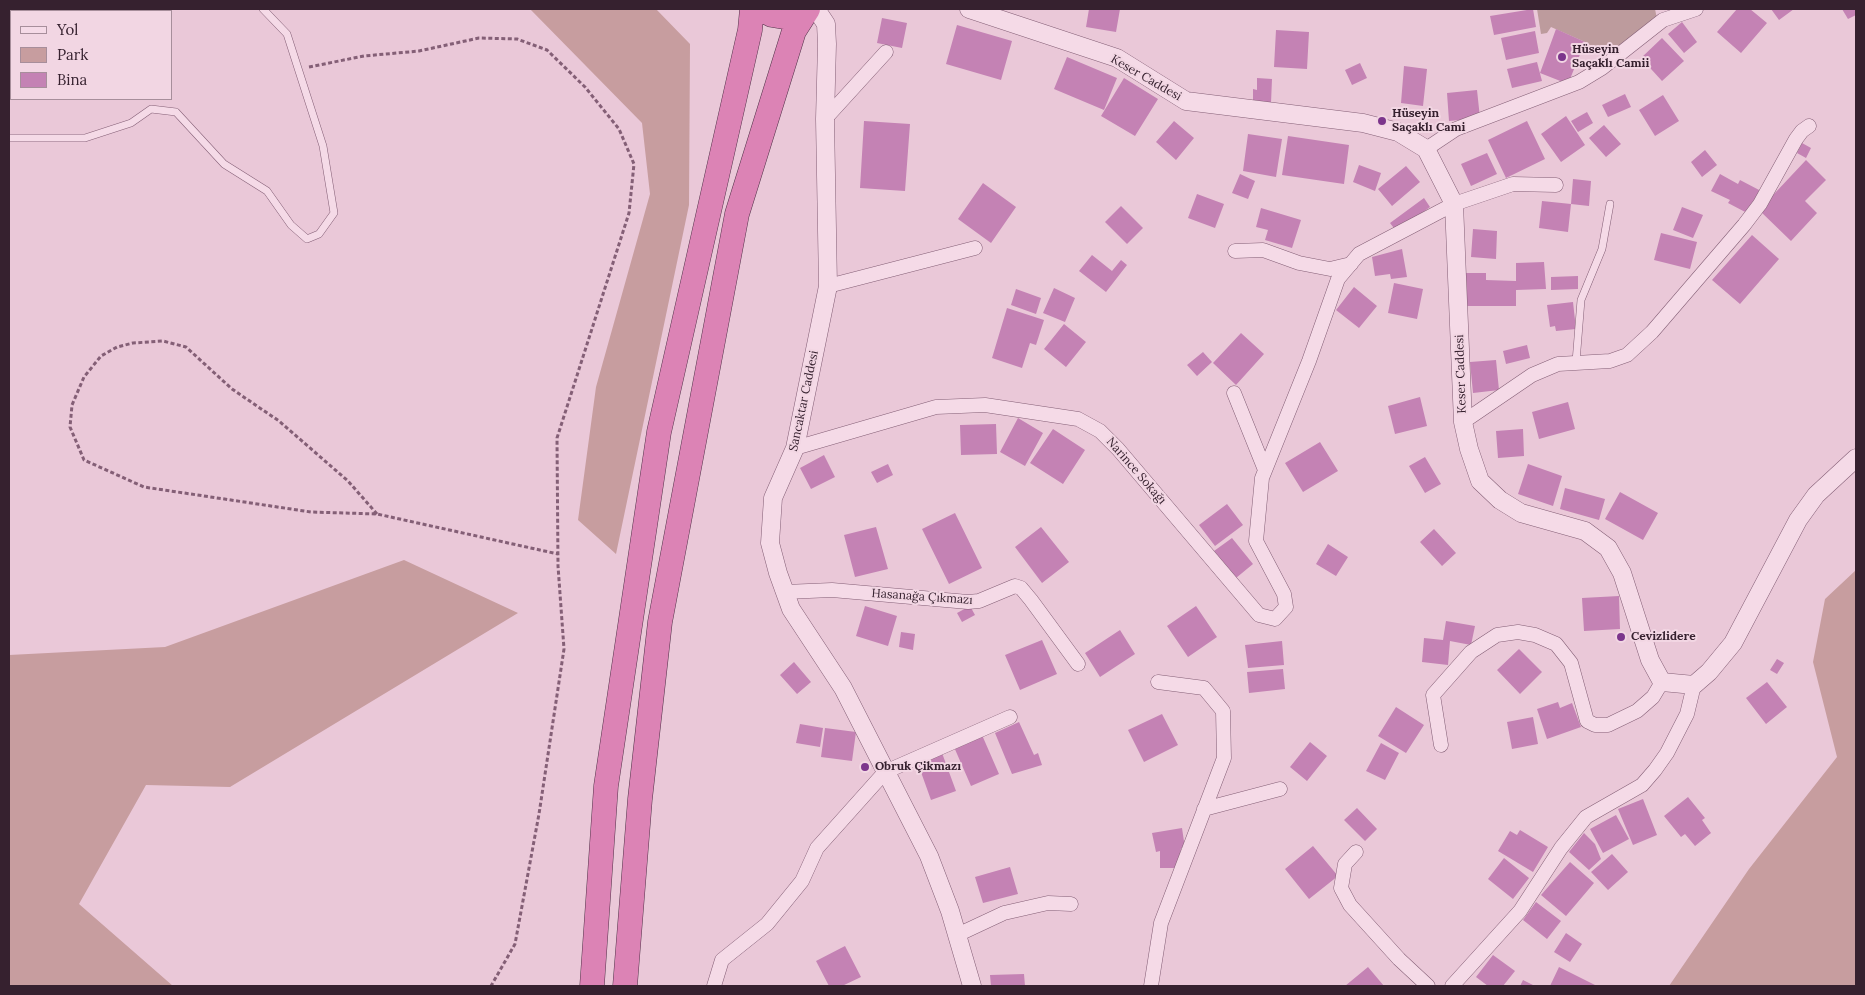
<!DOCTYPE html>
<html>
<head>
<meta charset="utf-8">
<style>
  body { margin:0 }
  #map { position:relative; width:1865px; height:995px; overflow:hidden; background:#eac8d8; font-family:Lora,serif }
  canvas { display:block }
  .frame { position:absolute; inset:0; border:10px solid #36212f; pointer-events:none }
  .legend { position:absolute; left:10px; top:10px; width:162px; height:90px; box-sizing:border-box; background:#f2d6e3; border:1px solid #a78e9b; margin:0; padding:6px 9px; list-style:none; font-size:15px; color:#36212f }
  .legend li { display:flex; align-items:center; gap:10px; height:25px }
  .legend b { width:25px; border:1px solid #a78e9b }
</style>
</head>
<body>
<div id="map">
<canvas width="1865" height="995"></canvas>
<div class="frame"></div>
<ul class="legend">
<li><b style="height:6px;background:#f5dae7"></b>Yol</li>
<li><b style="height:14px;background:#c79d9f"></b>Park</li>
<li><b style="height:14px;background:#c482b4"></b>Bina</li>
</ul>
</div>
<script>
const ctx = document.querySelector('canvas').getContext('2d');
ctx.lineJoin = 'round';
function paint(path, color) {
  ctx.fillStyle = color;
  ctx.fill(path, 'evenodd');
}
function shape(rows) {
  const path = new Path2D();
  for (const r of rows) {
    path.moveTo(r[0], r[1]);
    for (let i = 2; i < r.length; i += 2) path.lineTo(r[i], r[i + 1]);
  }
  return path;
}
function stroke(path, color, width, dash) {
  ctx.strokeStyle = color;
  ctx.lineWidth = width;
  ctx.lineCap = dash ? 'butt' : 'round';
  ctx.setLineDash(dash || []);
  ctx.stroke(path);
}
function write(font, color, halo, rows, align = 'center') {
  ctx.font = font + ' Lora,serif';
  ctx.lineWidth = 4;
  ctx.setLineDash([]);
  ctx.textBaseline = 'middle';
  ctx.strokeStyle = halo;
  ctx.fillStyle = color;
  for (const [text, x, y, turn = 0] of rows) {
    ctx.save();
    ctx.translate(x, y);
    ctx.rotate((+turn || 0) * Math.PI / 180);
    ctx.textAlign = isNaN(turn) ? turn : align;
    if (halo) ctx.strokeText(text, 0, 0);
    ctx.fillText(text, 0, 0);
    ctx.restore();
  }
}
const green = shape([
  [530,9,656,9,690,44,689,205,616,554,578,520,596,387,650,194,642,123],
  [404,560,518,613,230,787,146,785,79,904,173,986,9,986,9,655,165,647],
  [1856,570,1856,986,1669,986,1749,869,1837,757,1813,662,1825,599]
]);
const cemetery = shape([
  [1537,9,1655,9,1657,19,1609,57,1585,42,1551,27,1547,33,1541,34]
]);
const building = shape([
  [1089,9,1120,9,1116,32,1086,27],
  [1533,9,1536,27,1494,35,1490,16],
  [1737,9,1750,9,1767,23,1741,53,1717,32],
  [1771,9,1794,9,1779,20],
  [1842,9,1856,9,1856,15,1848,19],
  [882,18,907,23,902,48,877,43],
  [1682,22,1697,42,1684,53,1668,34],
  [957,25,1012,41,1001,80,946,64],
  [1556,29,1585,42,1568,84,1540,73],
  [1276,30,1309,32,1307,69,1274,67],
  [1535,31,1539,53,1506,60,1501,38],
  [1662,38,1684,61,1662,81,1641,58],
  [1067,57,1117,78,1104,110,1054,89],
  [1537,62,1542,81,1512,88,1507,69],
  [1360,63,1367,78,1352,85,1345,70],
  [1404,66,1427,69,1423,106,1401,103],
  [1124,78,1158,99,1135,136,1101,116],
  [1257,78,1272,79,1271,103,1253,102,1253,89,1257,90],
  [1477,90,1480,118,1449,121,1447,93],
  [1625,94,1631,107,1608,117,1602,105],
  [1663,95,1679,121,1655,136,1639,110],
  [1587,112,1593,123,1578,132,1571,121],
  [1566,116,1585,145,1561,162,1541,134],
  [864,121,910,124,905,191,860,188],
  [1174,121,1194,138,1176,160,1156,142],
  [1527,121,1545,159,1506,178,1488,140],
  [1604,125,1621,144,1606,157,1589,138],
  [1248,134,1282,139,1276,177,1243,171],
  [1288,136,1349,145,1344,184,1282,175],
  [1802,143,1811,148,1806,158,1797,153],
  [1705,150,1717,165,1702,177,1691,162],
  [1487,153,1497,174,1471,186,1461,164],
  [1806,160,1826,180,1805,201,1817,213,1791,241,1759,210],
  [1359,165,1381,173,1375,191,1353,182],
  [1406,166,1420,182,1392,206,1378,189],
  [1240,174,1255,181,1248,199,1232,193],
  [1720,174,1738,184,1740,180,1761,191,1749,214,1728,203,1730,200,1711,191],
  [1573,179,1591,181,1589,206,1571,204],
  [983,183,1016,207,991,243,958,219],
  [1197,194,1224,204,1215,228,1188,218],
  [1424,198,1430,207,1397,232,1390,223],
  [1542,201,1571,204,1568,232,1539,228],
  [1121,206,1143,228,1127,244,1105,222],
  [1682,207,1703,215,1693,238,1673,230],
  [1261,208,1301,220,1292,248,1265,240,1268,230,1256,227],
  [1473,229,1497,231,1496,259,1471,257],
  [1661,233,1697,242,1690,269,1654,260],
  [1752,235,1779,259,1740,304,1712,280],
  [1402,249,1407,277,1391,279,1390,274,1375,276,1372,257],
  [1092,255,1112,271,1121,260,1127,265,1106,292,1079,271],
  [1544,262,1546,289,1516,290,1516,306,1466,306,1466,273,1486,273,1486,280,1516,281,1516,263],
  [1578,276,1578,289,1551,290,1551,277],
  [1394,283,1423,289,1417,319,1388,313],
  [1354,287,1377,306,1359,328,1336,310],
  [1054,288,1075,298,1065,322,1043,313],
  [1016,289,1041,298,1036,314,1011,305],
  [1573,302,1576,329,1556,331,1555,326,1550,327,1547,305],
  [1007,308,1044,320,1036,345,1030,343,1022,368,992,358],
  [1064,324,1086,342,1066,367,1044,349],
  [1241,333,1264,354,1236,385,1213,363],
  [1527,345,1530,358,1506,364,1503,351],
  [1203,352,1212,362,1197,376,1187,365],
  [1496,360,1499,390,1473,393,1470,362],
  [1420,397,1427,426,1395,434,1388,406],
  [1568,402,1575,429,1539,439,1532,412],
  [1018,418,1043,433,1025,466,1000,452],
  [996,424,997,454,961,455,960,425],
  [1053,429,1085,450,1063,484,1030,463],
  [1523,429,1524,456,1498,458,1496,431],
  [1320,442,1338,471,1303,492,1285,463],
  [824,455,835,477,811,489,800,468],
  [1425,457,1441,484,1425,493,1409,466],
  [888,464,893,475,877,483,871,472],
  [1528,464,1562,476,1553,506,1518,494],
  [1565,488,1605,499,1599,520,1560,509],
  [1620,492,1658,513,1643,540,1605,519],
  [1227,504,1243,525,1215,546,1199,525],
  [955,513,982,568,949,584,922,529],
  [876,527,888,569,855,577,844,535],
  [1041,527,1069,562,1042,583,1015,547],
  [1434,529,1456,553,1442,566,1420,542],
  [1232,538,1253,564,1236,578,1214,551],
  [1328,544,1348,557,1336,576,1316,564],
  [1619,596,1620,629,1584,631,1582,598],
  [865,606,897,616,888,646,856,636],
  [970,606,975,615,962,622,957,613],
  [1196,606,1217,637,1188,657,1167,626],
  [1446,621,1475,626,1471,645,1450,641,1448,665,1422,662,1424,638,1443,640],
  [1120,630,1135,654,1100,677,1085,653],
  [901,632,915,634,913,650,899,647],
  [1042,640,1057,674,1020,690,1005,655],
  [1282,641,1284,665,1248,668,1245,645],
  [1519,649,1542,672,1520,694,1497,670],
  [1777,659,1784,663,1777,674,1770,670],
  [794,662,811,682,797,694,780,675],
  [1283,669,1285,689,1249,693,1247,672],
  [1767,682,1787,707,1766,724,1746,698],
  [1558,702,1560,708,1572,703,1581,727,1547,739,1537,709],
  [1396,707,1424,725,1406,753,1378,736],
  [1162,714,1178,745,1144,762,1128,730],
  [1533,717,1538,744,1512,749,1507,722],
  [1019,722,1034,755,1038,753,1042,765,1012,774,995,733],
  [800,724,823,728,820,747,796,743],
  [825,728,856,732,852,761,821,757],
  [982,735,999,774,971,786,954,747],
  [1310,742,1327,756,1307,781,1290,767],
  [1381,743,1399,753,1385,780,1366,771],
  [942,753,956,791,931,800,917,761],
  [1688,797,1705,818,1702,820,1711,833,1695,846,1685,834,1681,837,1664,816],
  [1643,799,1657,835,1633,845,1618,809],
  [1357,808,1377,829,1365,841,1344,820],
  [1616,815,1629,839,1603,853,1590,829],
  [1182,828,1185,848,1181,848,1179,868,1160,868,1160,851,1156,852,1152,833],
  [1520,830,1548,847,1533,872,1498,851,1510,831,1517,835],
  [1584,833,1595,844,1601,859,1589,870,1569,852],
  [1313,846,1338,876,1309,899,1285,869],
  [1612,854,1628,872,1608,890,1591,872],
  [1504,858,1529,878,1513,899,1488,879],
  [1570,862,1594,883,1566,916,1541,895],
  [1010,867,1018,894,983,903,975,877],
  [1536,902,1561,921,1547,939,1523,920],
  [1566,933,1582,944,1570,962,1554,952],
  [845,946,861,977,842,986,829,986,816,961],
  [1493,955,1515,971,1503,986,1488,986,1476,977],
  [1368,967,1384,986,1345,986],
  [1559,967,1597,986,1550,986],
  [1024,974,1025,986,991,986,990,975],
  [1523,980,1535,986,1520,986]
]);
const path = shape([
  [309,67,364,56,419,51,479,38,517,39,547,50,585,87,619,129,634,164,629,213,557,438,558,566,564,649,539,814,515,944,491,986],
  [377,514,348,481,279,421,232,389,186,347,163,341,133,343,117,347,101,356,84,377,72,405,70,427,84,460,144,487,311,512,377,514,558,554]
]);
const service = shape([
  [9,138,85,138,131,123,151,109,176,112,224,164,267,191,291,225,307,239,319,234,334,213,323,146,287,34,263,9],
  [1576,362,1581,300,1602,249,1610,204]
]);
const minor = shape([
  [825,119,886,52],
  [1426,149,1456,129,1579,82,1602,68,1663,20,1696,9],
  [1235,251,1263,250,1299,263,1330,269,1351,264],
  [828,286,975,248],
  [1234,393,1265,470],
  [1463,422,1532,375,1558,364,1610,361,1627,355,1652,332,1744,225,1760,204,1796,139,1802,131,1809,126],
  [795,448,936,407,985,405,1078,419,1100,431,1118,449,1259,615,1275,619,1286,607,1284,594,1256,541,1262,478,1309,361,1338,279,1359,254,1454,204,1513,184,1556,185],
  [785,592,832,590,968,602,979,601,1015,586,1021,588,1031,600,1078,664],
  [1441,745,1433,695,1471,652,1497,635,1518,632,1535,635,1556,644,1571,663,1587,721,1595,725,1608,725,1637,711,1653,697,1662,682],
  [1204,809,1280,789],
  [1356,852,1345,864,1341,888,1350,905,1399,959,1428,986],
  [957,935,1004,913,1048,903,1071,904],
  [714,986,722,960,767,924,802,881,817,848,885,772,1010,717],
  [1151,986,1161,923,1224,758,1223,711,1204,688,1158,682],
  [1452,986,1520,911,1561,848,1586,817,1642,785,1655,770,1667,753,1687,714,1694,685]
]);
const tertiary = shape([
  [816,9,826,24,827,44,825,119,828,286,795,448,773,498,770,543,778,573,791,609,843,688,929,856,950,911,972,986],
  [969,9,1117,58,1186,101,1363,123,1398,132,1426,149,1454,204,1463,422,1469,449,1480,481,1500,500,1521,513,1585,531,1608,548,1622,573,1650,660,1662,682,1694,685,1709,672,1733,643,1798,520,1816,495,1856,458]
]);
const trunk = shape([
  [760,9,772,15,784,17,807,10],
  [592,986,606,786,659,432,750,30,752,9],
  [625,986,640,799,660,622,737,214,794,31,808,9]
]);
const markers = [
  [1562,57,5,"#7c358c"],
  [1382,121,5,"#7c358c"],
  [1621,637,5,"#7c358c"],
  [865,767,5,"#7c358c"]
];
const poiNames = [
  ["Hüseyin",1572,50],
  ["Saçaklı Camii",1572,64],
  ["Hüseyin",1392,114],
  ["Saçaklı Cami",1392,128],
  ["Cevizlidere",1631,637],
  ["Obruk Çikmazı",875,767]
];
const streetNames = [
  ["Keser Caddesi",1146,78,30],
  ["Keser Caddesi",1461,374,-92],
  ["Sancaktar Caddesi",804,401,-78],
  ["Narince Sokağı",1136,471,49],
  ["Hasanağa Çıkmazı",922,597,4]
];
paint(green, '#c79d9f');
paint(cemetery, '#bd9b9d');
paint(building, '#c482b4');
stroke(service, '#845f76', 8);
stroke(minor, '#845f76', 15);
stroke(tertiary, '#845f76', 19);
stroke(trunk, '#523249', 25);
stroke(path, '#845f76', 3, [4, 2.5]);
stroke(service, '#f5dae7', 7);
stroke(minor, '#f5dae7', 14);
stroke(tertiary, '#f5dae7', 18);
stroke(trunk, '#dc83b5', 24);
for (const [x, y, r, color] of markers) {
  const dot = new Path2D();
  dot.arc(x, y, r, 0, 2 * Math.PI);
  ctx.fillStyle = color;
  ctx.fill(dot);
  stroke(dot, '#f2d6e3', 2);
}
write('bold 12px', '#36212f', '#f2d6e3', poiNames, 'left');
write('12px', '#36212f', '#f2d6e3', streetNames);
</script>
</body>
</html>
